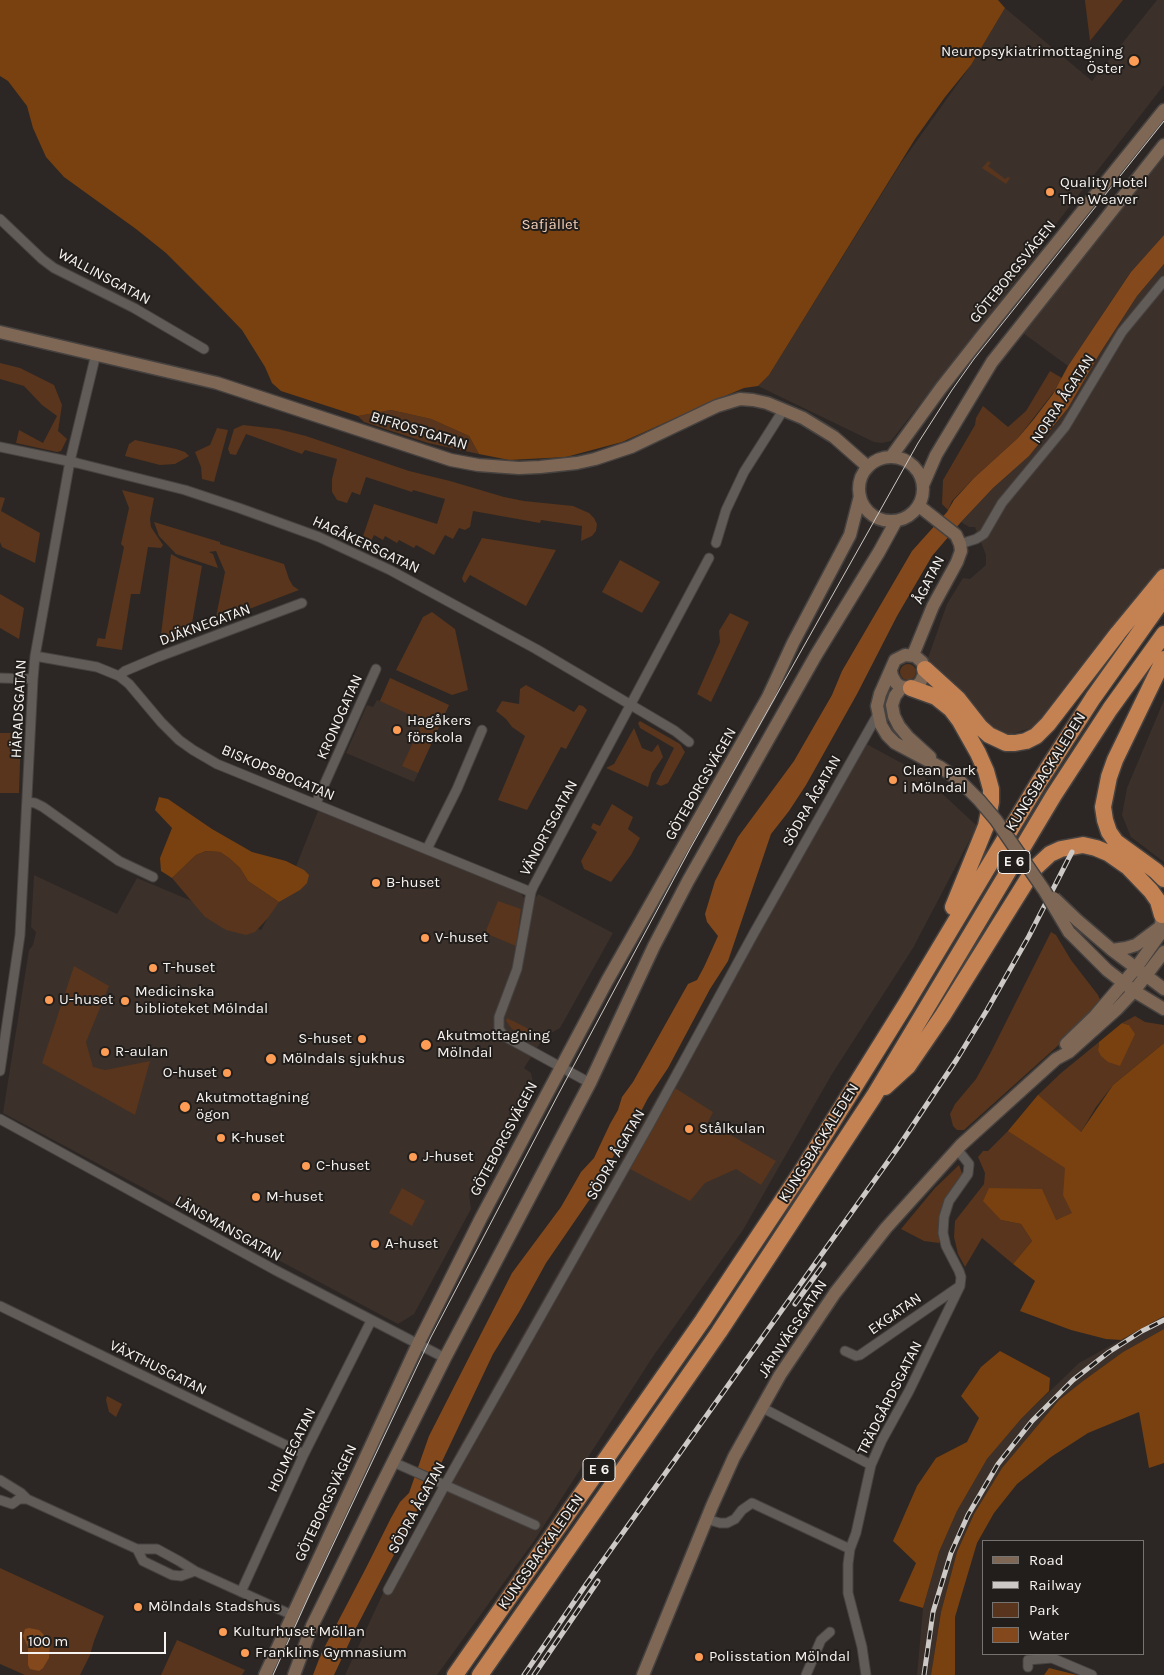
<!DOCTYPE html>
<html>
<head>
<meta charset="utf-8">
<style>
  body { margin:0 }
  #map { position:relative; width:1164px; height:1675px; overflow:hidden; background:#2c2724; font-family:Karla,sans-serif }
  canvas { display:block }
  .legend { position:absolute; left:982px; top:1540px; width:162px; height:115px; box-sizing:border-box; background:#221e1b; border:1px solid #777371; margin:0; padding:6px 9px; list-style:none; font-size:15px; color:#f6f3f1 }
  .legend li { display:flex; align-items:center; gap:10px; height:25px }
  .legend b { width:25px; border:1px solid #777371 }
  .scale { position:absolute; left:20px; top:1632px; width:146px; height:22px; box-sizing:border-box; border:2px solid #f6f3f1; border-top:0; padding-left:6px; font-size:15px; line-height:18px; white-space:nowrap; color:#f6f3f1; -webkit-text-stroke:4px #221e1b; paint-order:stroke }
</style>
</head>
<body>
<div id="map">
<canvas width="1164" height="1675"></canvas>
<ul class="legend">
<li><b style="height:6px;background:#7f6756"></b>Road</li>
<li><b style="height:6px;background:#ccc9c6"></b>Railway</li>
<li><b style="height:14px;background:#58351c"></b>Park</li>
<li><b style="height:14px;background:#83491c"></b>Water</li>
</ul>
<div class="scale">100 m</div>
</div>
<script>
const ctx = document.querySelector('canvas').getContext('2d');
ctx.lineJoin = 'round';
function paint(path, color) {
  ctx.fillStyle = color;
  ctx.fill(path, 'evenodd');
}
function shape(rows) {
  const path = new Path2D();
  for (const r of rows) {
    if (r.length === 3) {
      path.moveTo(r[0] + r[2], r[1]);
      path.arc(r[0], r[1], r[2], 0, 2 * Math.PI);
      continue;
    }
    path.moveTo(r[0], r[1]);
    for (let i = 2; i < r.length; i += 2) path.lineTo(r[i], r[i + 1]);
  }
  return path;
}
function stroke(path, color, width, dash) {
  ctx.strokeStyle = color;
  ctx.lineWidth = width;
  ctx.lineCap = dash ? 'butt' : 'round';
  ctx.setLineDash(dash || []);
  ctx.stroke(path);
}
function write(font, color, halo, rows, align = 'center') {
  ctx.font = font + ' Karla,sans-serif';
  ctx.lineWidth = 4;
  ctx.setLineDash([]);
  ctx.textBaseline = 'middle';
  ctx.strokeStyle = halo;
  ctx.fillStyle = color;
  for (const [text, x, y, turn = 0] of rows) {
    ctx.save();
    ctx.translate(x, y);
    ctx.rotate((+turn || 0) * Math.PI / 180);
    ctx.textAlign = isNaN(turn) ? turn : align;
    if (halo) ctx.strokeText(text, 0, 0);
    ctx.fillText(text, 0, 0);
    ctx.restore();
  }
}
const built = shape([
  [1157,0,1164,0,1164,85,1056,224,1039,251,891,441,882,443,874,442,758,386,769,375,901,163,971,65,1005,8,1092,81],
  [1164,155,1164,235,1131,272,1068,366,1023,333,1040,307],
  [1164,264,1164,565,1040,725,1003,737,975,711,927,661,947,604,963,578,970,579,986,565,986,555,975,527,969,527,961,522,993,488,1029,456,1052,429,1068,408,1100,353,1137,296],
  [390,678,449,705,414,782,346,753,367,705,373,707,377,700,380,701],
  [1164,700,1164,862,1131,837,1122,815,1127,788],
  [859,740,920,773,977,826,913,948,832,1074,743,1230,654,1355,534,1541,437,1675,345,1675,385,1589,458,1449],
  [318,811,423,851,520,892,524,898,535,899,538,894,613,933,560,1028,544,1037,524,1068,531,1073,534,1086,504,1144,491,1148,469,1194,471,1209,414,1314,398,1324,3,1113,29,950,33,945,36,932,31,927,34,875,117,914,137,878,261,930,293,874],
  [1164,1316,1164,1329,1123,1352,1083,1381,1059,1400,1002,1468,974,1514,957,1552,941,1612,931,1675,917,1675,923,1608,939,1552,957,1511,987,1459,1021,1419,1079,1363]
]);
const green = shape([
  [1085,0,1123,0,1090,41,1085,1],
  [988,161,991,163,988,166,1005,179,1008,177,1010,178,1006,184,982,168],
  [0,363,20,368,54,385,62,405,58,431,67,439,61,451,57,452,16,443,19,430,43,443,57,416,42,405,24,386,0,379],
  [1050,371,1062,378,1053,393,1018,438,974,478,952,501,948,510,942,504,943,480,975,425,976,418,983,406,1008,427,1026,411],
  [391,410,431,419,469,436,479,454,428,443,364,422,358,416],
  [243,425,278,429,306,436,409,471,450,481,504,497,524,501,573,506,589,513,594,518,597,524,596,531,592,536,581,541,582,526,541,520,540,523,473,511,470,527,465,530,459,528,453,539,445,535,434,555,416,545,414,548,399,540,397,543,385,536,383,540,374,535,370,543,362,539,374,504,437,524,445,499,413,490,412,492,366,477,360,495,352,492,347,503,337,500,332,492,332,479,337,459,305,450,302,454,246,434,236,455,230,454,228,449,234,429],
  [217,428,228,430,214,482,202,479,201,467,195,452,210,445],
  [135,440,176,449,185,452,189,456,175,464,160,465,125,456,129,444],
  [122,490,154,498,150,519,151,527,163,545,161,548,148,547,140,594,131,594,122,650,96,646,98,638,105,639,124,547,121,544,129,508],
  [0,497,5,498,1,511,40,533,35,563,2,547,0,542],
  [154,522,220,542,220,544,284,564,289,579,293,586,299,590,215,622,225,572,216,551,209,552,213,554,218,568,176,554,159,536],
  [482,538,556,550,526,606,470,575,465,583,463,581,462,578,465,571],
  [171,554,180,559,202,566,192,623,194,630,160,642],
  [620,560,660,582,642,613,602,592],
  [0,594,24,608,19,639,0,628],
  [432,612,455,629,468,690,452,695,396,670,423,617],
  [730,613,749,622,711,702,697,694,720,642,719,631],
  [908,672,8],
  [390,678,449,705,418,773,402,766,423,721,380,701],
  [526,685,574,712,579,705,583,706,587,710,566,749,561,747,527,810,498,800,525,736,512,727,506,719,496,711,502,701,519,704,520,689],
  [640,721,680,744,685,752,668,783,661,786,656,784,674,748,640,728,638,723],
  [634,728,642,748,652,752,658,744,663,757,652,773,648,787,606,768,614,764],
  [0,733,21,733,19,793,0,793],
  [612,804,633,817,628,829,640,838,631,855,611,882,584,869,581,861,597,832,591,828,593,823,600,826],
  [206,851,220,852,229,858,240,868,248,881,279,902,268,918,255,932,246,935,226,930,205,917,172,878,196,855],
  [498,901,521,909,516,946,485,933],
  [1051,932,1056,935,1071,960,1098,995,1101,1002,1092,1015,964,1130,957,1130,953,1126,950,1114,955,1104,976,1079,991,1052],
  [74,966,109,986,86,1042,93,1067,105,1070,150,1061,135,1115,42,1063],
  [1135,1016,1145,1022,1164,1025,1164,1043,1113,1085,1096,1107,1081,1132,1078,1131,1072,1214,1056,1220,1001,1220,1021,1224,1032,1241,1013,1264,982,1238,965,1267,958,1254,954,1237,955,1221,984,1184,985,1173,978,1157,983,1151,988,1151,1008,1131,1038,1095,1061,1073,1099,1042,1098,1050,1129,1025,1122,1023],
  [507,1018,543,1036,531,1038,512,1029,506,1021],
  [675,1088,713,1112,708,1122,776,1161,761,1185,736,1169,705,1183,690,1201,630,1169],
  [959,1165,963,1176,945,1199,940,1212,939,1243,924,1241,901,1229,935,1188],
  [402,1188,425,1201,412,1226,389,1213],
  [107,1396,122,1404,116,1417,109,1412,106,1400],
  [0,1568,104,1616,94,1641,90,1655,80,1675,25,1675,0,1664],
  [177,1640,245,1670,242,1675,161,1675]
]);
const forest = shape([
  [0,0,998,0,1005,8,971,65,945,97,915,139,769,375,758,386,744,388,718,399,622,442,566,457,509,460,479,454,469,436,431,419,391,410,358,416,281,391,272,383,265,367,242,330,211,298,166,253,136,229,64,177,46,157,33,128,27,106,8,81,0,76],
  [159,797,168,799,212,829,252,852,286,861,304,870,309,875,307,883,300,890,279,902,248,881,240,868,229,858,220,852,206,851,196,855,172,878,161,871,160,858,172,828,155,810],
  [1122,1023,1129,1025,1135,1034,1120,1066,1108,1062,1101,1056,1098,1050,1099,1042],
  [1164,1043,1164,1316,1121,1340,1106,1339,1071,1330,1020,1311,1035,1281,1013,1264,1032,1241,1021,1224,1001,1220,983,1201,989,1188,1042,1189,1056,1220,1072,1213,1063,1195,1065,1168,1008,1131,1038,1095,1081,1132,1113,1085],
  [1164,1329,1164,1463,1149,1468,1139,1412,1088,1433,1051,1457,1017,1484,994,1513,977,1543,955,1617,955,1675,931,1675,941,1612,957,1552,974,1514,1002,1468,1059,1400,1083,1381,1123,1352],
  [1000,1351,1050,1378,1049,1391,1021,1419,987,1459,957,1511,939,1552,923,1608,899,1601,916,1563,893,1541,917,1486,936,1458,967,1442,979,1418,961,1396,981,1367],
  [1049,1668,1077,1675,1044,1675]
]);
const water = shape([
  [1164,235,1164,264,1137,296,1100,353,1068,408,1029,456,993,488,961,522,932,556,897,616,857,694,806,785,789,811,771,834,728,961,710,989,668,1068,648,1098,624,1144,614,1155,592,1196,546,1263,519,1312,493,1354,438,1470,357,1626,334,1675,313,1675,321,1654,366,1568,391,1518,400,1502,409,1493,429,1436,512,1273,561,1207,581,1172,594,1158,610,1124,618,1110,622,1097,633,1082,688,984,697,980,704,967,718,936,707,922,705,914,715,881,738,837,794,761,832,695,842,671,912,551,947,512,954,500,974,478,1018,438,1034,419,1053,394,1068,366,1131,272],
  [29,1628,39,1630,46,1637,50,1643,49,1658,43,1668,39,1671,30,1669,28,1665,28,1647,23,1636,25,1629]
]);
const street = shape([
  [0,219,42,259,54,268,134,308,204,349],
  [0,447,77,463,185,490,239,508,319,537,390,570,536,649,675,731,689,742],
  [716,543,726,510,744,472,784,409],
  [960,544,976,539,984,534,1002,503,1065,427,1122,332,1164,281],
  [35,656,97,667,119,676,129,684,161,722,179,740,193,750,217,764,531,892],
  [119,676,125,671,158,657,302,603],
  [0,678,33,679],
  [27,802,35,803,43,807,119,861,153,877],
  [316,803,376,669],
  [427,849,457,789,482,730],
  [0,1071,20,935,33,679,35,656,70,461,96,354],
  [590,1083,504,1036,499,1029,499,1017,517,969,531,892,533,887,709,558],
  [0,1119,275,1270,445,1358],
  [0,1306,304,1454],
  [845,1351,856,1356,860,1355,960,1286],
  [761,1407,871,1465],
  [393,1462,535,1525],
  [0,1480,21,1493,27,1499],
  [0,1500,12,1504,19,1499,27,1499,137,1549,157,1549,179,1561,195,1571,292,1615],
  [706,1519,720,1523,727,1523,735,1519,742,1510,752,1503,850,1549],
  [137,1549,143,1561,172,1575,181,1576,195,1571],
  [388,1590,445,1485,649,1125,754,933,878,714],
  [241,1592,304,1454,371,1321],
  [1028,1667,1028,1660,1052,1658,1092,1675],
  [806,1675,821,1640,830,1632],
  [866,1675,862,1647,848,1593,848,1564,850,1549,856,1533,871,1465,882,1440,909,1391,960,1286,961,1277,959,1271,946,1246,943,1233,944,1217,949,1201,968,1174,969,1164,957,1149]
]);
const secondary = shape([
  [0,332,217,383,451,460,478,465,519,468,540,467,577,463,595,459,631,447,717,406,740,399,753,400,767,403,803,418,834,437,868,467],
  [891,457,941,388,985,332,1164,110],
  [891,489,32],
  [923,485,936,455,992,362,1164,145],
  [913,655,933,606,957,562,961,551,960,544,956,535,919,506],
  [891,671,892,676,896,683,900,686,908,688,914,687,920,683,925,672,922,662,915,656,905,655,895,660,880,694,877,706,881,725,887,735,895,743,940,767],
  [902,687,895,696,892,705,894,716,899,726,908,737,930,757],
  [1077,920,1112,950,1164,989],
  [1069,932,1107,970,1134,991,1164,1009],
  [1112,950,1126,948,1136,945,1160,927],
  [1066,1044,1095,1016,1136,968,1160,934,1162,915],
  [265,1675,418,1344,481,1218,607,981,768,697,793,643,850,535,860,496],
  [294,1675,312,1626,377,1494,445,1358,590,1083,654,946,688,881,816,655,879,552,896,521],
  [643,1675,712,1506,734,1457,780,1375,835,1293,886,1228,961,1145,1056,1059,1069,1052,1117,1009,1134,991,1164,952]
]);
const highway = shape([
  [1164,659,1115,760,1109,777,1103,807,1105,820,1109,832,1116,842,1156,871,1164,879],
  [925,669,958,699,980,727,989,735,1006,743,1015,743,1026,741,1036,736,1048,724,1118,633,1164,577],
  [911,688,936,697,951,709,960,721,978,753,986,771,991,789,991,802,986,826,953,907],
  [885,1087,908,1066,943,1015,1034,869,1050,854,1061,849,1083,845,1096,848,1108,853,1128,867,1151,891,1158,901,1162,915],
  [455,1675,703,1320,740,1264,802,1171,906,1004,1039,782,1093,698,1164,598],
  [480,1675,719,1332,874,1096,1054,795,1110,709,1164,634]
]);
const tram = shape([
  [273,1675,312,1589,431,1337,559,1093,691,847,918,443,952,390,974,359,1164,121]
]);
const rail = shape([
  [795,1304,824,1264],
  [524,1675,587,1583,899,1146,957,1059,987,1010,1029,936,1072,852],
  [534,1675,598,1581],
  [924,1675,933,1612,951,1553,968,1515,998,1464,1032,1421,1073,1380,1109,1352,1142,1331,1164,1320]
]);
const secondaryBridge = shape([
  [940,767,959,780,979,800,996,820,1044,890,1069,932],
  [1054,898,1077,920]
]);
const markers = [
  [1134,61,6,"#fd9c55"],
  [1050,192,5,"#fd9c55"],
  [397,730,5,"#fd9c55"],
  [893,780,5,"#fd9c55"],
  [376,883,5,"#fd9c55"],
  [425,938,5,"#fd9c55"],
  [153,968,5,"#fd9c55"],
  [49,1000,5,"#fd9c55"],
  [125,1001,5,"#fd9c55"],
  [362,1039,5,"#fd9c55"],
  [426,1045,6,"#fd9c55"],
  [105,1052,5,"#fd9c55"],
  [271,1059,6,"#fd9c55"],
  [227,1073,5,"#fd9c55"],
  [185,1107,6,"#fd9c55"],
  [689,1129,5,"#fd9c55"],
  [221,1138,5,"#fd9c55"],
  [413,1157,5,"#fd9c55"],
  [306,1166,5,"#fd9c55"],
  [256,1197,5,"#fd9c55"],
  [375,1244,5,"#fd9c55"],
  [138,1607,5,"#fd9c55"],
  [223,1632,5,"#fd9c55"],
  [245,1653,5,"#fd9c55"],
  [699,1657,5,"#fd9c55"]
];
const shields = [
  [1014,862,32],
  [599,1470,32]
];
const shieldNames = [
  ["E 6",1014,862],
  ["E 6",599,1470]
];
const poiNames = [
  ["Neuropsykiatrimottagning",1123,52,"right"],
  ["Öster",1123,69,"right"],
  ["Quality Hotel",1060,183],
  ["The Weaver",1060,200],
  ["Hagåkers",407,721],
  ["förskola",407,738],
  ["Clean park",903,771],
  ["i Mölndal",903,788],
  ["B-huset",386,883],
  ["V-huset",435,938],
  ["T-huset",163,968],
  ["Medicinska",135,992],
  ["biblioteket Mölndal",135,1009],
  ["U-huset",59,1000],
  ["Akutmottagning",437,1036],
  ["Mölndal",437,1053],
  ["S-huset",352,1039,"right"],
  ["R-aulan",115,1052],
  ["Mölndals sjukhus",282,1059],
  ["O-huset",217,1073,"right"],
  ["Akutmottagning",196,1098],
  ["ögon",196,1115],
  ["Stålkulan",699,1129],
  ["K-huset",231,1138],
  ["J-huset",423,1157],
  ["C-huset",316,1166],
  ["M-huset",266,1197],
  ["A-huset",385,1244],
  ["Mölndals Stadshus",148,1607],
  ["Kulturhuset Möllan",233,1632],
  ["Franklins Gymnasium",255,1653],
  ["Polisstation Mölndal",709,1657]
];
const parkNames = [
  ["Safjället",550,225]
];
const streetNames = [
  ["GÖTEBORGSVÄGEN",1013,272,-51],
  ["WALLINSGATAN",104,277,28],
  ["NORRA ÅGATAN",1063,399,-57],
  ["BIFROSTGATAN",419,431,17],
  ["HAGÅKERSGATAN",366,545,25],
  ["ÅGATAN",929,580,-63],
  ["DJÄKNEGATAN",205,625,-20],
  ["HÄRADSGATAN",19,709,-87],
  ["KRONOGATAN",340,717,-66],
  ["KUNGSBACKALEDEN",1046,772,-58],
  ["BISKOPSBOGATAN",278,773,23],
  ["GÖTEBORGSVÄGEN",701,784,-60],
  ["SÖDRA ÅGATAN",812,801,-60],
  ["VÄNORTSGATAN",549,828,-62],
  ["GÖTEBORGSVÄGEN",504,1139,-62],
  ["KUNGSBACKALEDEN",819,1143,-58],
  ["SÖDRA ÅGATAN",616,1155,-60],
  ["LÄNSMANSGATAN",228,1229,29],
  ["EKGATAN",895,1314,-35],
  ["JÄRNVÄGSGATAN",793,1329,-57],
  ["VÄXTHUSGATAN",158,1368,26],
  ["TRÄDGÅRDSGATAN",890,1398,-63],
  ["HOLMEGATAN",292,1450,-64],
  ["GÖTEBORGSVÄGEN",326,1503,-65],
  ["SÖDRA ÅGATAN",417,1508,-61],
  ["KUNGSBACKALEDEN",541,1552,-55]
];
paint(built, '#3b302a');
paint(green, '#58351c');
paint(forest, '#794010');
paint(water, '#83491c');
stroke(street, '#464240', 11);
stroke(secondary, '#464240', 15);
stroke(highway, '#464240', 19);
stroke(street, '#615c58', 9);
stroke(secondary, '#7f6756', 12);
stroke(highway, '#c48253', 16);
stroke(tram, '#ccc9c6', 1);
stroke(rail, '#ccc9c6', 5);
stroke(rail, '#221e1b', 3, [9]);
stroke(secondaryBridge, '#464240', 15, []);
stroke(secondaryBridge, '#7f6756', 12);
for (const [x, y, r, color] of markers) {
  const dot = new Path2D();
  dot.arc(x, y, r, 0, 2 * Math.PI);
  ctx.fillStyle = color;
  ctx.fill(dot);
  stroke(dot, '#221e1b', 2);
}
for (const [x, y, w] of shields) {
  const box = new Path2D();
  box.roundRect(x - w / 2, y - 11.5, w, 23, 4);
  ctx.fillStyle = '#221e1b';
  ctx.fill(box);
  stroke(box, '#f6f3f1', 1);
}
write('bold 14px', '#f6f3f1', null, shieldNames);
write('15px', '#f6f3f1', '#221e1b', poiNames, 'left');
write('15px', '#f3cfb8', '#221e1b', parkNames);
write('15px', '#f6f3f1', '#221e1b', streetNames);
</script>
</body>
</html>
